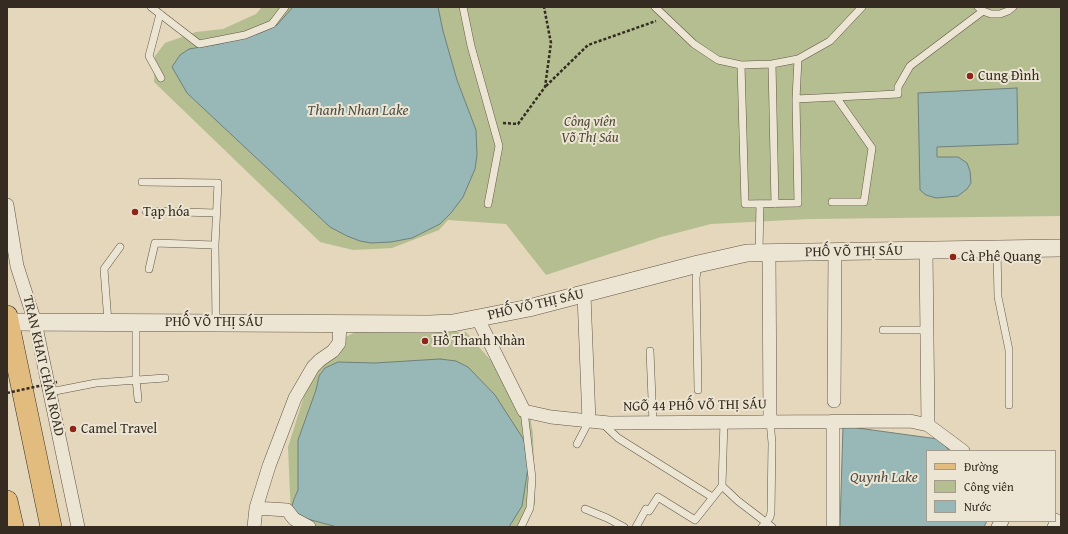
<!DOCTYPE html>
<html>
<head>
<meta charset="utf-8">
<style>
  body { margin:0 }
  #map { position:relative; width:1068px; height:534px; overflow:hidden; background:#e4d7bb; font-family:"Gentium Book Plus",serif }
  canvas { display:block }
  .frame { position:absolute; inset:0; border:8px solid #352b20; pointer-events:none }
  .legend { position:absolute; left:926px; top:450px; width:130px; height:72px; box-sizing:border-box; background:#ede5d3; border:1px solid #a39b8b; margin:0; padding:5px 7px; list-style:none; font-size:12px; color:#352b20 }
  .legend li { display:flex; align-items:center; gap:8px; height:20px }
  .legend b { width:20px; border:1px solid #a39b8b }
</style>
</head>
<body>
<div id="map">
<canvas width="1068" height="534"></canvas>
<div class="frame"></div>
<ul class="legend">
<li><b style="height:5px;background:#e2bc7e"></b>Đường</li>
<li><b style="height:11px;background:#b4be90"></b>Công viên</li>
<li><b style="height:11px;background:#97b8b7"></b>Nước</li>
</ul>
</div>
<script>
const ctx = document.querySelector('canvas').getContext('2d');
ctx.lineJoin = 'round';
function paint(path, color) {
  ctx.fillStyle = color;
  ctx.fill(path, 'evenodd');
}
function shape(rows) {
  const path = new Path2D();
  for (const r of rows) {
    path.moveTo(r[0], r[1]);
    for (let i = 2; i < r.length; i += 2) path.lineTo(r[i], r[i + 1]);
  }
  return path;
}
function stroke(path, color, width, dash) {
  ctx.strokeStyle = color;
  ctx.lineWidth = width;
  ctx.lineCap = dash ? 'butt' : 'round';
  ctx.setLineDash(dash || []);
  ctx.stroke(path);
}
function write(font, color, halo, rows, align = 'center') {
  ctx.font = font + ' "Gentium Book Plus",serif';
  ctx.lineWidth = 4;
  ctx.setLineDash([]);
  ctx.textBaseline = 'middle';
  ctx.strokeStyle = halo;
  ctx.fillStyle = color;
  for (const [text, x, y, turn = 0] of rows) {
    ctx.save();
    ctx.translate(x, y);
    ctx.rotate((+turn || 0) * Math.PI / 180);
    ctx.textAlign = isNaN(turn) ? turn : align;
    if (halo) ctx.strokeText(text, 0, 0);
    ctx.fillText(text, 0, 0);
    ctx.restore();
  }
}
const green = shape([
  [262,7,1061,7,1061,216,810,219,711,224,661,237,546,275,506,224,448,220,439,230,392,248,353,250,320,242,154,82,155,56,165,43,196,32,223,29,256,14],
  [359,330,466,332,528,403,533,434,535,504,524,527,300,527,291,516,288,447,310,377,329,346]
]);
const water = shape([
  [293,7,438,7,443,31,457,80,476,130,477,155,475,169,463,197,451,213,440,224,412,238,391,242,371,243,360,241,347,236,330,227,187,93,172,67,180,55,189,49,219,44,260,33,277,25,293,7],
  [1017,88,1018,144,937,147,937,157,958,157,967,163,970,171,971,183,967,189,958,196,936,198,926,195,920,190,918,93,1017,88],
  [440,359,456,361,468,367,495,395,524,440,528,468,522,506,509,527,337,527,304,518,296,514,292,506,294,499,298,490,298,440,316,390,319,376,325,368,338,362,375,363,440,359],
  [843,426,938,439,950,451,927,451,927,521,987,521,984,527,840,527,843,426]
]);
const path = shape([
  [546,86,588,45,656,21],
  [503,123,518,124,545,87,551,43,544,7]
]);
const service = shape([
  [151,7,199,44,245,35,272,24,285,7],
  [463,7,471,46,499,146,488,204],
  [655,7,694,44,718,60,741,65,772,64,798,59,830,41,862,7],
  [978,7,983,11,991,14,1000,14,1008,11,1013,7],
  [160,14,149,56,161,78],
  [772,64,775,204],
  [741,65,745,204,798,203,796,99,798,59],
  [796,99,898,94,898,87,910,66,983,11],
  [142,182,218,183,215,245,216,322],
  [832,202,864,202,872,148,836,97],
  [146,211,217,213],
  [997,250,998,297,1009,350,1009,405],
  [759,252,760,204],
  [149,269,155,243,215,245],
  [108,322,104,269,120,247],
  [136,323,136,379,138,399],
  [883,330,928,330],
  [650,351,653,423],
  [698,390,696,278,698,265],
  [50,392,96,383,165,378],
  [602,423,618,438,712,497],
  [577,444,589,421],
  [722,486,738,501,772,527],
  [585,509,607,518,624,527],
  [521,527,530,508,532,478,524,411],
  [636,527,646,509,649,511,658,497,695,520,722,486,724,421],
  [762,527,770,517,771,512,772,443,770,421]
]);
const minor = shape([
  [7,205,17,266,35,322,78,527],
  [926,251,928,425],
  [769,252,770,421],
  [584,295,589,421],
  [478,319,524,411,551,417,609,423,910,421,928,425,963,451],
  [834,401,835,252],
  [833,421,833,527],
  [256,508,287,510,294,519,309,527],
  [254,527,256,508,269,466,295,398,313,367,320,360,333,351,339,343,340,323],
  [998,527,1002,521],
  [1054,527,1058,522,1055,520]
]);
const tertiary = shape([
  [7,322,429,324,453,323,529,308,698,264,747,253,1061,248]
]);
const primary = shape([
  [7,316,51,527],
  [7,501,13,527]
]);
const pathBridge = shape([
  [7,393,57,382]
]);
const markers = [
  [970,76,4,"#8f2418"],
  [135,212,4,"#8f2418"],
  [953,257,4,"#8f2418"],
  [425,341,4,"#8f2418"],
  [73,429,4,"#8f2418"]
];
const poiNames = [
  ["Cung Đình",978,76],
  ["Tạp hóa",143,212],
  ["Cà Phê Quang",961,257],
  ["Hồ Thanh Nhàn",433,341],
  ["Camel Travel",81,429]
];
const parkNames = [
  ["Công viên",590,122],
  ["Võ Thị Sáu",590,138]
];
const streetNames = [
  ["PHỐ VÕ THỊ SÁU",854,252,-1],
  ["PHỐ VÕ THỊ SÁU",536,305,-13],
  ["PHỐ VÕ THỊ SÁU",214,322],
  ["TRAN KHAT CHAN ROAD",43,366,77],
  ["NGÕ 44 PHỐ VÕ THỊ SÁU",695,406,-1]
];
const waterNames = [
  ["Thanh Nhan Lake",358,111],
  ["Quynh Lake",884,478]
];
paint(green, '#b4be90');
paint(water, '#97b8b7');
stroke(water, '#70807b', 1);
stroke(service, '#615647', 8);
stroke(minor, '#615647', 14);
stroke(tertiary, '#615647', 18);
stroke(primary, '#352b20', 22);
stroke(path, '#352b20', 2.5, [3, 2]);
stroke(service, '#ede5d3', 7);
stroke(minor, '#ede5d3', 13);
stroke(tertiary, '#ede5d3', 17);
stroke(primary, '#e2bc7e', 21);
stroke(pathBridge, '#352b20', 2.5, [3, 2]);
for (const [x, y, r, color] of markers) {
  const dot = new Path2D();
  dot.arc(x, y, r, 0, 2 * Math.PI);
  ctx.fillStyle = color;
  ctx.fill(dot);
  stroke(dot, '#ede5d3', 1.5);
}
write('14px', '#352b20', '#ede5d3', poiNames, 'left');
write('italic 14px', '#4e4836', '#ede5d3', parkNames);
write('14px', '#352b20', '#ede5d3', streetNames);
write('italic 15px', '#4e4e46', '#ede5d3', waterNames);
</script>
</body>
</html>
